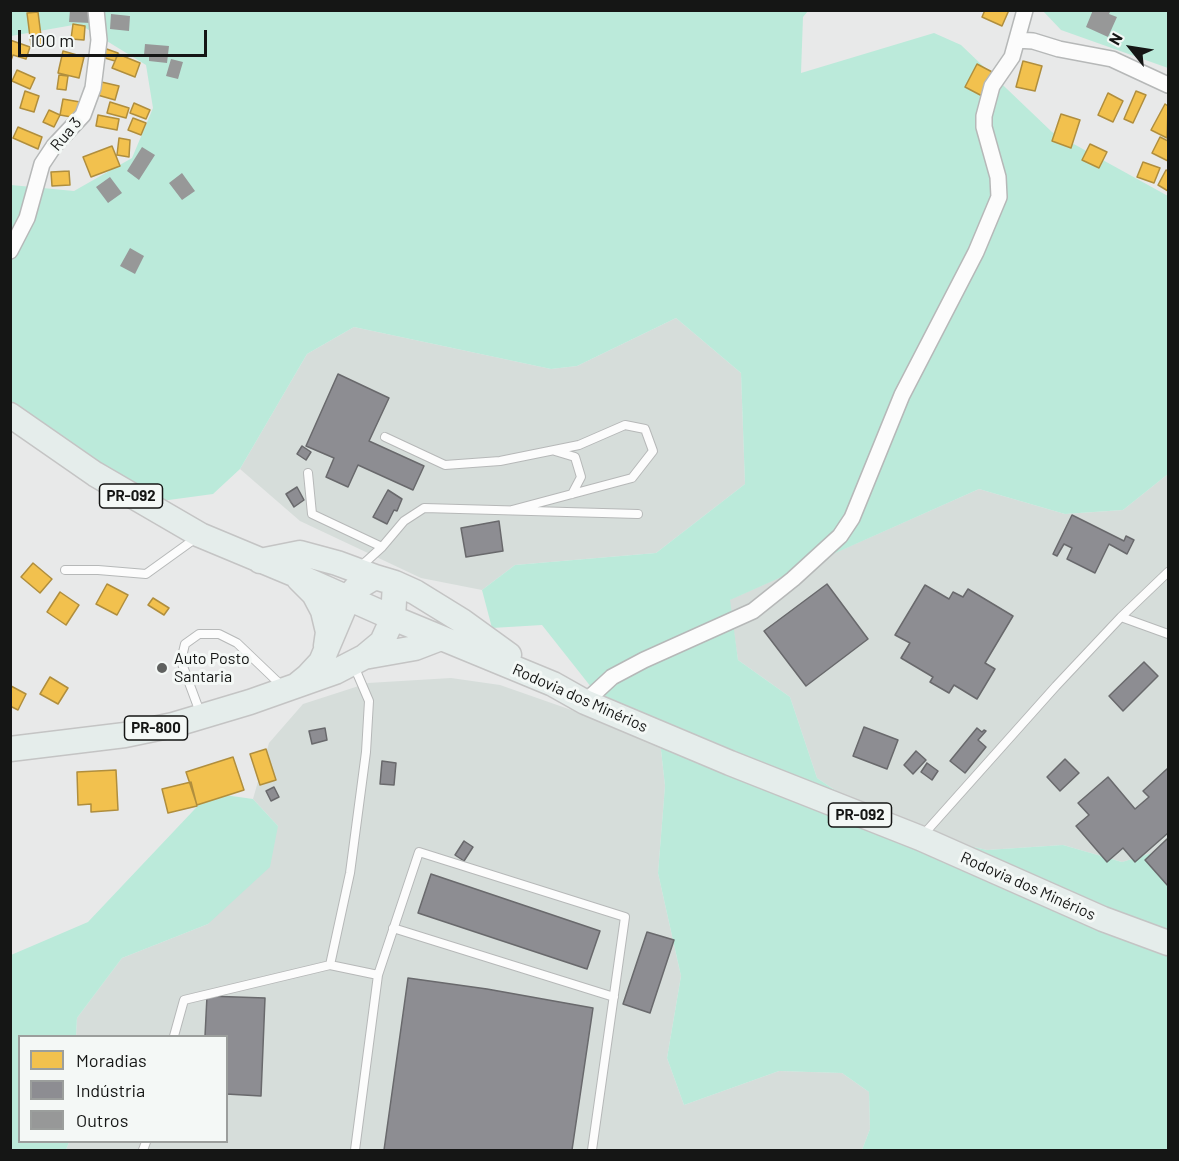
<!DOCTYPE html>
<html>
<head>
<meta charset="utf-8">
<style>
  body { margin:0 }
  #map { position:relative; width:1179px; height:1161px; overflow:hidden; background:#e8e9e9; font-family:Barlow,sans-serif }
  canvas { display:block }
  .frame { position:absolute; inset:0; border:12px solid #151615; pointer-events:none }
  .legend { position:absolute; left:18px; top:1035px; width:210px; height:108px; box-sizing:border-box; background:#f4f8f6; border:2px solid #9b9e9c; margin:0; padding:8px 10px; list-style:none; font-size:18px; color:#151615 }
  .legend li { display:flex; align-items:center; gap:12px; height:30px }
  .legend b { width:30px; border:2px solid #9b9e9c }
  .north { position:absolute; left:1101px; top:18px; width:60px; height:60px; -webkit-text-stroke:4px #f4f8f6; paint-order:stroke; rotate:300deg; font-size:16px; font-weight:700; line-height:24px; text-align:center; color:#151615 }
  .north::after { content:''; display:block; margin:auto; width:21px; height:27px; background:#151615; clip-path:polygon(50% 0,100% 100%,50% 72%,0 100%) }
  .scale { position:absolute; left:18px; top:30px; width:189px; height:27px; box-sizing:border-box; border:3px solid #151615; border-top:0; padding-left:8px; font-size:18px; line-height:21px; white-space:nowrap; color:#151615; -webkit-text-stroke:4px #f4f8f6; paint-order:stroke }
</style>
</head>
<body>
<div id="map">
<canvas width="1179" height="1161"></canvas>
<div class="frame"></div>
<ul class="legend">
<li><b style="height:16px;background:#f2c14e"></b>Moradias</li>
<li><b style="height:16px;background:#8d8d92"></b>Indústria</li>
<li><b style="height:16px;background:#979898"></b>Outros</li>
</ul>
<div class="north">N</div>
<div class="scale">100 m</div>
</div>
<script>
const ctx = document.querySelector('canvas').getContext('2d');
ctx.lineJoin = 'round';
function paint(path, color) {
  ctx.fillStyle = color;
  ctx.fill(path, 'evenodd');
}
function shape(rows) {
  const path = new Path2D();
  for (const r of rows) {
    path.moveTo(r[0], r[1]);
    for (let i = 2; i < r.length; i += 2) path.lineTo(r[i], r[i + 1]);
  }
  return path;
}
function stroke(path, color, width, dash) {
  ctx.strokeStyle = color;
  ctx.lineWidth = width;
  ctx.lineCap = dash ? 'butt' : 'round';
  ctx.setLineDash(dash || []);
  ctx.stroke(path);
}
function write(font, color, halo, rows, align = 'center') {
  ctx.font = font + ' Barlow,sans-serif';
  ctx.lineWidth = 6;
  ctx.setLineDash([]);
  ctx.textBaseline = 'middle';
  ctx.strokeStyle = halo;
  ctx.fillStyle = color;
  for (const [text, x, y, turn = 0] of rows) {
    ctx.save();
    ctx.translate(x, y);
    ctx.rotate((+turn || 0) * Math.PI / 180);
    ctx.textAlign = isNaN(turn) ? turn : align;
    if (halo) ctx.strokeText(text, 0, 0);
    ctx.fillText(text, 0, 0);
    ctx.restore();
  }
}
const built = shape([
  [676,318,741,373,745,484,656,553,515,565,482,590,421,578,300,521,240,469,307,354,354,327,551,369,577,366],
  [1168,474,1168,848,1122,862,1063,845,987,850,946,841,851,801,817,778,790,697,738,660,729,600,979,489,1065,514,1123,510],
  [451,678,500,685,660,741,665,786,658,873,681,976,667,1058,684,1105,779,1071,842,1073,869,1092,870,1129,862,1150,66,1150,69,1142,226,1142,226,1036,76,1036,77,1018,122,958,208,924,278,826,253,799,269,743,303,704,368,683]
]);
const green = shape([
  [11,10,808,11,803,17,801,73,934,33,961,45,1052,132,1168,196,1168,474,1123,510,1065,514,979,489,730,600,738,660,790,697,817,778,851,801,946,841,987,850,1063,845,1122,862,1168,848,1168,1150,862,1150,870,1129,869,1092,842,1073,779,1071,684,1105,667,1058,681,976,658,873,665,786,660,741,595,692,542,625,492,628,482,590,515,565,656,553,745,484,741,373,676,318,577,366,551,369,354,327,307,354,240,469,213,494,154,502,10,403,11,185,74,191,132,158,153,108,146,65,79,24,11,36],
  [1043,11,1168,11,1168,68,1061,30],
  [210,793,253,799,278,826,270,867,208,924,122,958,77,1018,76,1036,20,1036,20,1142,69,1142,66,1150,11,1150,11,955,88,922]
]);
const homes = shape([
  [985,10,1009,10,1002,26,982,17,985,10],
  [38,12,42,44,31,45,27,13,38,12],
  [73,24,85,26,84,40,71,39,73,24],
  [10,40,30,47,26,59,13,55,10,63,10,40],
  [101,47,118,53,115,61,98,56,101,47],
  [63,51,84,57,79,78,58,73,63,51],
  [118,54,140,63,135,77,112,68,118,54],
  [1023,61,1042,66,1035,91,1016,87,1023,61],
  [977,64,996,74,984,97,965,87,977,64],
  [17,70,35,78,30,89,12,81,17,70],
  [59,75,68,76,66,90,57,89,59,75],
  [97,81,119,86,115,100,94,94,97,81],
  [25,91,39,96,34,112,20,108,25,91],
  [1136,91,1146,95,1133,123,1124,119,1136,91],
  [1108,93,1123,101,1113,122,1098,115,1108,93],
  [63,99,80,102,77,118,60,115,63,99],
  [110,102,129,108,126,118,107,113,110,102],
  [134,103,150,110,146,119,130,113,134,103],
  [1165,104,1168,106,1167,138,1151,130,1165,104],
  [49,110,60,115,54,127,43,122,49,110],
  [1061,114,1080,120,1071,148,1052,141,1061,114],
  [98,115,119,119,117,130,96,126,98,115],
  [133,118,146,123,141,135,128,130,133,118],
  [18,127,42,137,38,149,13,138,18,127],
  [1160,137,1168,141,1168,161,1152,153,1160,137],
  [119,138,130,140,129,157,117,155,119,138],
  [1090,144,1107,152,1099,168,1082,160,1090,144],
  [112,146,120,166,91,177,83,157,112,146],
  [1143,162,1160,168,1154,183,1137,177,1143,162],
  [1166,170,1168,171,1168,191,1158,185,1166,170],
  [69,171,70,185,52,186,51,172,69,171],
  [33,563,52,579,40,593,21,577,33,563],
  [107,584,128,595,117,615,96,604,107,584],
  [60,592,79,605,66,625,47,612,60,592],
  [153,598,169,608,164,615,148,605,153,598],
  [50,677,68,688,58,704,40,694,50,677],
  [11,686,26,694,18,710,10,706,11,686],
  [266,749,276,780,260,785,250,754,266,749],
  [233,757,244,790,197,805,186,772,233,757],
  [116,770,118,810,91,812,91,804,78,805,77,772,116,770],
  [191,782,197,806,168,813,162,789,191,782]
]);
const industry = shape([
  [338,374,389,398,369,441,424,466,413,490,358,465,348,487,326,477,334,458,306,446,338,374],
  [302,446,311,452,306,460,297,454,302,446],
  [297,487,304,500,294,507,286,494,297,487],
  [388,490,402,499,397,511,394,510,387,524,373,517,388,490],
  [1072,515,1124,541,1126,536,1134,540,1127,554,1109,544,1095,573,1067,559,1072,548,1064,544,1057,556,1053,554,1072,515],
  [499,521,503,551,466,557,461,528,499,521],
  [827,584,868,639,806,686,764,631,827,584],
  [925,585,949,599,953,592,963,597,968,589,1013,616,985,663,995,669,977,699,954,685,949,693,930,682,933,677,901,658,910,643,895,635,925,585],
  [1144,662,1158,676,1123,711,1109,696,1144,662],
  [864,727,898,740,887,769,853,756,864,727],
  [325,728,327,740,312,744,309,731,325,728],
  [977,728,982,732,984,730,986,731,978,740,986,747,965,773,950,761,977,728],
  [916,751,926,760,913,774,904,765,916,751],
  [1065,759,1079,773,1060,791,1047,777,1065,759],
  [382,761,396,763,394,785,380,784,382,761],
  [927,763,938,771,932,780,921,772,927,763],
  [1168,768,1168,833,1135,862,1123,848,1107,862,1076,826,1089,815,1078,803,1108,777,1135,809,1149,797,1143,791,1168,768],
  [274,787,279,797,271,801,266,791,274,787],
  [1167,839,1168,841,1168,886,1145,860,1167,839],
  [464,841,473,847,464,861,455,855,464,841],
  [431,874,600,931,587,969,418,913,431,874],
  [647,932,674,940,650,1013,623,1004,647,932],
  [408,978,487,989,593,1008,572,1150,384,1150,408,978],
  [207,996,265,998,261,1096,226,1094,226,1036,205,1036,207,996]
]);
const building = shape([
  [70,10,92,10,91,23,69,22],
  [1093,10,1111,10,1109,14,1117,17,1108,37,1086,27],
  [111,14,130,16,129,31,110,29],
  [145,44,169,46,167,63,149,61,149,55,144,55],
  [171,59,183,62,178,79,166,76],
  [142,147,155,155,139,180,127,171],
  [182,173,195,191,182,200,169,183],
  [110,177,122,193,108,203,96,187],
  [130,248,144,256,135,274,120,266]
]);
const service = shape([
  [385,437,445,465,500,461,579,445,625,425,645,429,653,451,632,478,512,510],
  [555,451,575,457,581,477,572,494],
  [308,473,312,514,382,547],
  [360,567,382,547,404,521,424,508,638,514],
  [65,570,98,570,146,574,196,538],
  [1121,617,1168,634],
  [201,715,181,661,185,644,199,634,219,634,237,643,282,686],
  [923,835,1056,686,1121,617,1168,572],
  [393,928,614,997],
  [330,965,350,873,366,752,369,701,354,666],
  [174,1036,184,1000,330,965,378,975],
  [143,1150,146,1142],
  [355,1150,378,975,419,852,625,917,592,1150]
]);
const minor = shape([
  [1017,40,1033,41,1059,49,1112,59,1168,85],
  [10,251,27,218,42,164,54,146,83,115,93,88,99,40,96,10],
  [585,702,612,677,644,660,753,611,793,579,840,536,852,518,902,395,976,252,999,197,998,177,984,127,984,116,992,86,1012,57,1025,10]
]);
const primary = shape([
  [10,415,95,474,200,535,296,575,393,618,553,684,585,702,730,763,920,838,1103,919,1168,943],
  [260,561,300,553,337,563,375,577],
  [299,579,314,594,323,611,328,632,326,646],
  [395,583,415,592,462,621,509,655],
  [364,657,415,648,441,638],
  [10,749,125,735,173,725,250,702,335,672,364,657,382,642,393,618,395,583,375,577,355,589,349,596,321,662,308,676,297,685]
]);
const markers = [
  [162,668,6,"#5f605f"]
];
const shields = [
  [131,496,63],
  [156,728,63],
  [860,815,63]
];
const shieldNames = [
  ["PR-092",131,496],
  ["PR-800",156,728],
  ["PR-092",860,815]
];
const streetNames = [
  ["Rua 3",66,134,-50],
  ["Rodovia dos Minérios",580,698,24],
  ["Rodovia dos Minérios",1028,886,24]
];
const poiNames = [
  ["Auto Posto",174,659],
  ["Santaria",174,677]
];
paint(built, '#d6ddda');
paint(green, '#bbeada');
paint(homes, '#f2c14e');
stroke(homes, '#b08e3d', 1.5);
paint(industry, '#8d8d92');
stroke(industry, '#69696c', 1.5);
paint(building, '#979898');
stroke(service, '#b6b8b8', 10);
stroke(minor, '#b6b8b8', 18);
stroke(primary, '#c4c4c4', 27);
stroke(service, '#fcfcfc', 8);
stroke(minor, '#fcfcfc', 15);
stroke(primary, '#e5edeb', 24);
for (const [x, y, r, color] of markers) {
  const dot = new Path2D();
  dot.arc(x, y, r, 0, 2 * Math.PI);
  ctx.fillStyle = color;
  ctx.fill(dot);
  stroke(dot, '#f4f8f6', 2);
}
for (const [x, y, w] of shields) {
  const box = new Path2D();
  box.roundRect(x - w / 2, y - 12, w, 24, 4.5);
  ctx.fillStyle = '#f4f8f6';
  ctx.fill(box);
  stroke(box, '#151615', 1.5);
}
write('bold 15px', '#151615', null, shieldNames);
write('16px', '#151615', '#f4f8f6', streetNames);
write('16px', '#151615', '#f4f8f6', poiNames, 'left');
</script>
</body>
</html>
